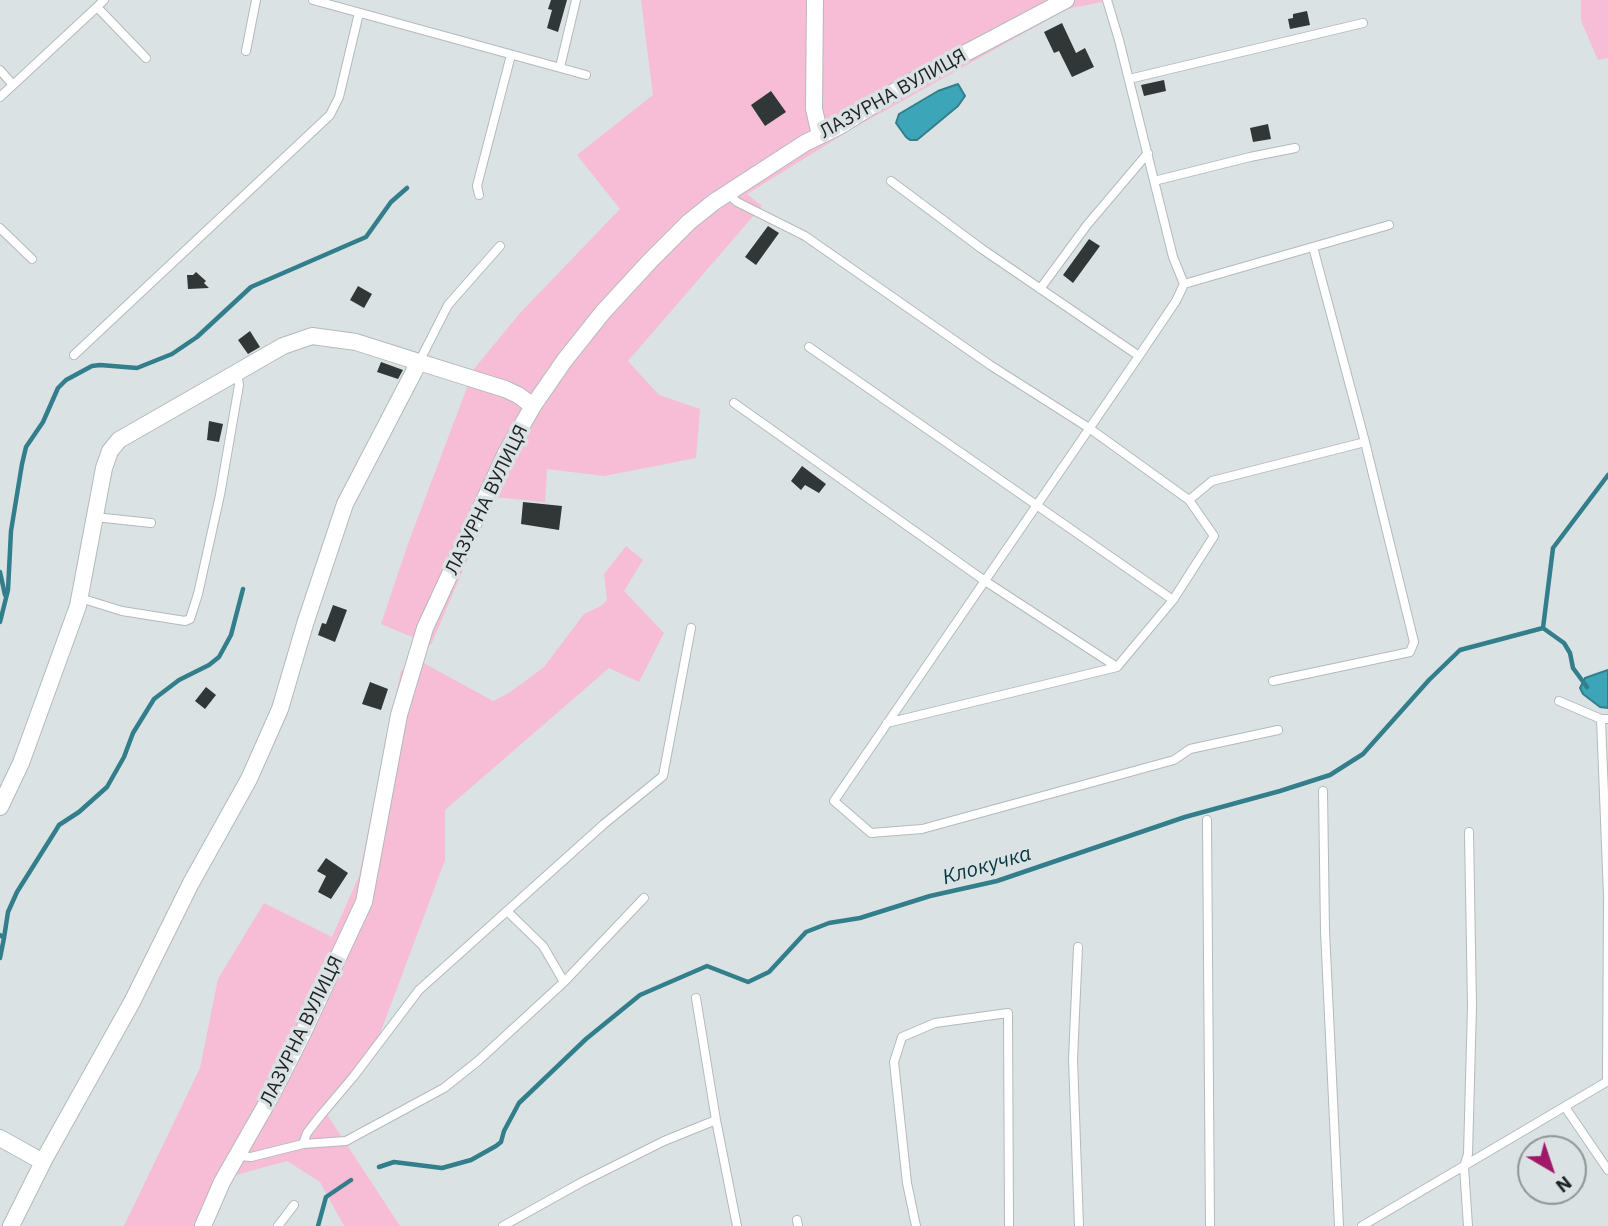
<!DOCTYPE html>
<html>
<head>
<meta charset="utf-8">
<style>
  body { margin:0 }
  #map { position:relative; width:1608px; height:1226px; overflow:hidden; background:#dbe2e4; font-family:"IBM Plex Sans",sans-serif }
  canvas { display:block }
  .north { position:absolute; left:1517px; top:1135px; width:70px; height:70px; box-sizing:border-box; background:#dbe2e4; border:2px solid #909596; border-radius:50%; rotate:141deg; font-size:19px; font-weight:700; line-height:28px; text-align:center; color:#1f2222 }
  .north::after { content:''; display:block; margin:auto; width:24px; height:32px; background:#9f1968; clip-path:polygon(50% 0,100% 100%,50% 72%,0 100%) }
</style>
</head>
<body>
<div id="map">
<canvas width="1608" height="1226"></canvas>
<div class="north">N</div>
</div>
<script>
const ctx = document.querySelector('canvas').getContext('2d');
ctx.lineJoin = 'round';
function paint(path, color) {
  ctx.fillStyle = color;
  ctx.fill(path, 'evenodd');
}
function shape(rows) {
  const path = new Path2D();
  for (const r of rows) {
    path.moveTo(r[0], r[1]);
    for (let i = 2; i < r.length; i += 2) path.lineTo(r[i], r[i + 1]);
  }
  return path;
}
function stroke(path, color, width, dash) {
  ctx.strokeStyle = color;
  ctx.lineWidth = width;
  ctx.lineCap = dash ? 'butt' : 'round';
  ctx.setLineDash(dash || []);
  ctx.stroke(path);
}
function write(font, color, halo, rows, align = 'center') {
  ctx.font = font + ' "IBM Plex Sans",sans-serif';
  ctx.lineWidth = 7;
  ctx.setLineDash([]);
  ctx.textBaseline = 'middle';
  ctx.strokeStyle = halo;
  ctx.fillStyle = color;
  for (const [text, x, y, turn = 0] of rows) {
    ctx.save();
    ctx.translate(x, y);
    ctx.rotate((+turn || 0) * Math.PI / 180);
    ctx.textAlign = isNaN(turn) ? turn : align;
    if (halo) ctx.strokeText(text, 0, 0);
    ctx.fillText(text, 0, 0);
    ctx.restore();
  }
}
const green = shape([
  [641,0,1112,0,1067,9,852,129,747,194,762,206,628,361,659,395,700,409,696,458,604,476,547,469,545,502,494,497,431,645,381,624,409,541,474,369,520,313,620,209,577,155,653,95],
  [1581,0,1608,0,1608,58,1598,60,1581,21],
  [626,546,643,560,624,591,664,633,639,682,609,668,445,810,445,860,372,1055,326,1113,400,1226,344,1226,320,1182,287,1161,236,1175,206,1226,124,1226,200,1068,218,979,264,903,332,937,359,876,401,671,418,660,493,701,509,693,544,667,584,614,601,606,607,600,604,574]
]);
const water = shape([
  [958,84,965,96,958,106,917,140,910,140,906,137,896,123,899,114,938,91,958,84],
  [1608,670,1608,708,1600,707,1583,694,1580,688,1585,678,1608,670]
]);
const stream = shape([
  [0,572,5,595],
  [0,622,8,590,11,531,22,464,26,447,43,422,58,388,66,380,92,366,100,365,137,368,172,354,197,337,251,287,366,237,391,202,407,188],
  [1543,628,1553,548,1608,475],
  [0,935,4,938,0,958],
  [4,938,8,912,17,892,56,830,59,825,79,812,107,787,124,757,133,733,154,699,179,680,209,665,219,657,231,635,243,589],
  [379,1167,394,1162,442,1168,471,1160,496,1146,501,1142,504,1131,519,1103,586,1039,640,995,707,966,748,982,769,972,806,932,829,923,860,918,930,896,997,881,1185,817,1280,791,1330,775,1363,754,1429,680,1460,650,1543,628,1564,643,1570,653,1573,668,1587,687],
  [318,1226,326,1197,351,1180]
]);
const building = shape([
  [551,0,567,0,558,32,547,28,552,10,548,9],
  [1307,11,1310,25,1290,29,1288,19,1293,18,1293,14],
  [1062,23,1076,53,1085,48,1094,67,1072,77,1059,51,1054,53,1044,32],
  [1164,80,1166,91,1144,96,1141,85],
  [771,91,786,112,765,126,751,105],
  [1268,124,1271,139,1253,142,1250,128],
  [768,226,779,233,756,265,745,257],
  [1089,239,1100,246,1073,283,1063,275],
  [196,272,206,281,204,283,209,288,188,289,187,275,193,275],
  [358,286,372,294,364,308,350,300],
  [250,331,260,347,248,354,238,340],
  [381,362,403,370,398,379,377,372],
  [209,421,223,424,219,442,207,440],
  [802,466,826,484,819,493,805,485,801,490,791,481],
  [523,502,562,506,559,530,521,524],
  [333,605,347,610,335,642,318,635,322,623,326,624],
  [370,682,388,689,381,710,362,704],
  [206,687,216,695,205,709,195,701],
  [326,858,348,873,331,899,318,892,326,876,317,871]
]);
const service = shape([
  [104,0,97,7,146,58],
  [313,0,586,75],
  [1107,0,1119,40,1173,257,1184,284,1176,301,1139,356,834,801,871,833,922,829,1174,760,1190,749,1278,730],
  [246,51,256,0],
  [560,67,576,0],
  [0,70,13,85],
  [1129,79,1363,23],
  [0,97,97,7],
  [891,181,982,249,1139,356],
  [1154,181,1250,157,1295,148],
  [728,194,737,202,805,236,990,365,1089,428,1189,500,1214,536,1173,600,1117,667,887,723],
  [479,195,477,186,479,178,511,55],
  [0,228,32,259],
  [1184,284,1389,225],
  [1040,289,1087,225,1148,153],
  [809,347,1173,600],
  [74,355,330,115,339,97,359,13],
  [419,362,448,305,500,246],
  [734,403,985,581,1117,667],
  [1189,500,1212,481,1365,442],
  [95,517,151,523],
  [80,598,122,611,185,621,190,619,198,594,220,495,239,385,237,372],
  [1273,681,1410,652,1414,642,1365,442,1313,247],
  [1559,701,1601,719,1608,719],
  [1601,719,1608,895],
  [1323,791,1325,931,1339,1226],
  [1207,820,1210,1226],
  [508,912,543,946,564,982],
  [1078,947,1073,1059,1079,1226],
  [696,998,716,1120,737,1226],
  [1607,1082,1608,899],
  [1565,1107,1608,1170],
  [303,1144,307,1133,321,1115,354,1076,419,990,604,824,663,776,691,628],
  [237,1156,251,1157,303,1144,346,1141,444,1088,478,1061,564,982,644,898],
  [797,1220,798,1226],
  [278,1226,294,1205],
  [503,1226,582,1182,664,1141,716,1120],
  [916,1226,907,1183,894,1062,902,1037,935,1023,1008,1013,1009,1226],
  [1362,1226,1608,1081],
  [1468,1226,1464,1167,1468,1154,1472,1006,1469,832]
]);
const minor = shape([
  [815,0,814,109,820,135],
  [0,807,21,763,78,606,104,468,110,451,119,440,283,346,312,336,356,342,419,362,505,389,518,395,533,406],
  [0,1138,43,1162],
  [11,1226,46,1156,132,1002,191,883,249,779,280,709,305,624,345,504,419,362],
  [203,1226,222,1182,271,1096,301,1037,364,902,399,715,425,628,506,453,533,406,564,361,603,312,650,261,689,222,714,202,805,143,840,126,905,85,1066,0]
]);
const streetNames = [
  ["ЛАЗУРНА ВУЛИЦЯ",893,94,-29],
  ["ЛАЗУРНА ВУЛИЦЯ",487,500,-64],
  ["ЛАЗУРНА ВУЛИЦЯ",302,1031,-64]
];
const waterNames = [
  ["Клокучка",987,866,-16]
];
paint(green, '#f7bcd6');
paint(water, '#3ca6b8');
stroke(water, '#337e8b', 2);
stroke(stream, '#337e8b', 4.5);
paint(building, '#313637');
stroke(service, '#b3babb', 10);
stroke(minor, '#b3babb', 18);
stroke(service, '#fff', 8);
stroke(minor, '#fff', 16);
write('19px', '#1f2222', '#dbe2e4', streetNames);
write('italic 21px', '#04373f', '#dbe2e4', waterNames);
</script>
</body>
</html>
